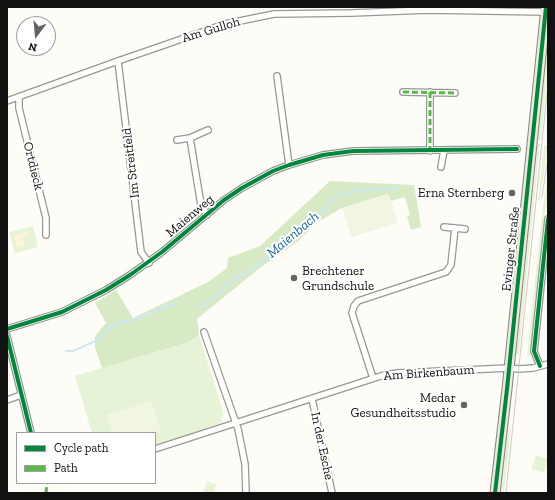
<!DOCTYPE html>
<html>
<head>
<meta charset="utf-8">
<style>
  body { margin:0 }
  #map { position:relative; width:555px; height:500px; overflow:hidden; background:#fdfcf7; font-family:"Zilla Slab",serif }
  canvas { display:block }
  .frame { position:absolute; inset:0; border:8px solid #111; pointer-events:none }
  .legend { position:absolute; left:16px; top:432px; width:140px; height:52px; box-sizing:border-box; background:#fff; border:1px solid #a0a0a0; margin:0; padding:5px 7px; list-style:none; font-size:12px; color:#111 }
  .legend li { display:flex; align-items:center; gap:8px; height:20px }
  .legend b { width:20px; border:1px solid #a0a0a0 }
  .north { position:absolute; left:16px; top:16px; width:40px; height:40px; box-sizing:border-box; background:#fff; border:1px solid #a0a0a0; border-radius:50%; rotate:196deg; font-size:11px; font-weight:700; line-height:16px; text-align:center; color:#111 }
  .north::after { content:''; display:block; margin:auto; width:14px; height:18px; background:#646362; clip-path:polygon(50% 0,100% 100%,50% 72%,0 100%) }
</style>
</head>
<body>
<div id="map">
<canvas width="555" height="500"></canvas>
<div class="frame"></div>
<ul class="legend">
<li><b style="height:5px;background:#00873e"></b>Cycle path</li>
<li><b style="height:5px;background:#58b947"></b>Path</li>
</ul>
<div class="north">N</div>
</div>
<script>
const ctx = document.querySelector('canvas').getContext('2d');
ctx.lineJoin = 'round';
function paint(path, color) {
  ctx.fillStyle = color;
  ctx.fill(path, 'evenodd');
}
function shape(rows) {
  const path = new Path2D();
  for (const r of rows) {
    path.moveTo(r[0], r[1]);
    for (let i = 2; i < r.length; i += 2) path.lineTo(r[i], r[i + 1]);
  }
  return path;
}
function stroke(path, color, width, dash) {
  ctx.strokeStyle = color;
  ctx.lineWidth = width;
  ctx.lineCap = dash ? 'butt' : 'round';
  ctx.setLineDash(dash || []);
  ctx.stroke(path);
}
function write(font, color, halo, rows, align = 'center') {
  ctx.font = font + ' "Zilla Slab",serif';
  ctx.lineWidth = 4;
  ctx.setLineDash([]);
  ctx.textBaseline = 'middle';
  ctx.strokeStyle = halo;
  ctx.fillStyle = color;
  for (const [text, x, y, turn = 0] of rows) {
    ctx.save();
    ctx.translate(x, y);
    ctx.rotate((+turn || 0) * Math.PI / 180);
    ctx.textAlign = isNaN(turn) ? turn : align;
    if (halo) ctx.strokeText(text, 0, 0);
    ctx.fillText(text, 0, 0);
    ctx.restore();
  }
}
const green = shape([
  [548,41,548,69,541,140,538,140],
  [538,144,540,144,519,354,516,354],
  [544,145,548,145,540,201,538,201],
  [548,173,548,189,531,350,532,353,527,357,542,214],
  [33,226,38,247,15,253,9,232],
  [199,335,224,414,221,418,223,422,155,446,155,433,92,433,75,376,189,342],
  [514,398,504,493,500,493,506,443,511,425],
  [536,455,548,459,548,462,544,473,531,469],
  [207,481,216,484,214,493,203,493]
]);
const forest = shape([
  [398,7,546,7,546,12,398,12],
  [330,181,414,185,421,227,411,230,407,216,410,215,405,197,391,201,388,194,342,208,316,223,297,242,261,267,197,319,199,335,189,342,102,368,95,348,95,336,106,323,95,303,116,290,133,318,208,282,227,268,228,258,260,246]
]);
const sand = shape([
  [27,232,28,236,22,238,25,246,17,248,14,235]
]);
const pitch = shape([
  [388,194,398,223,352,237,342,208],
  [151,401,161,430,152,433,112,433,106,415]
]);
const stream = shape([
  [200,307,213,298,236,277,243,275,281,248,301,231,309,221,325,210,328,205,338,196,347,193,357,191,397,188],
  [155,311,175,303],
  [66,351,73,351,100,339,110,326,136,319,151,313]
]);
const minor = shape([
  [118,61,141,252,149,263],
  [277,76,289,165],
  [403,92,455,93],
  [430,92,430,151],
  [19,97,19,108,46,218,46,235],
  [7,101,118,61,225,24,274,14,351,13,428,10,546,12],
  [190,138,208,130],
  [177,140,190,138,201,205,207,215],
  [441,167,444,150],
  [444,227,465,229],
  [7,329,62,312,106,290,130,275,162,252,224,200,242,188,273,171,289,165,323,155,353,151,517,149],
  [204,332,238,429,245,464,246,493],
  [7,336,31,433],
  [540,366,534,351,548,219],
  [373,378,352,313,354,306,358,301,446,272,451,265,455,228],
  [312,399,332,493],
  [7,400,21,395],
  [155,449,384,375,397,373,509,368,519,369,533,368,548,364]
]);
const primary = shape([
  [495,493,507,389,546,7]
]);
const tram = shape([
  [542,197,548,158],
  [506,493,548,84]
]);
const quiet = shape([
  [403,92,455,93],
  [430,92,430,151],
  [46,493,47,483]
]);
const cycleway = shape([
  [7,329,62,312,106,290,130,275,162,252,224,200,242,188,273,171,289,165,323,155,353,151,517,149],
  [7,336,31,433],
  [540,366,534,351,548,219],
  [495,493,507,389,546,7]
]);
const markers = [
  [512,193,4,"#646362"],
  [294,278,4,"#646362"],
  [464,405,4,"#646362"]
];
const streetNames = [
  ["Am Gulloh",211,30,-17],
  ["Im Streitfeld",131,163,-97],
  ["Ortdieck",33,166,76],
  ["Maienweg",190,216,-40],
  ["Evinger Straße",511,249,-84],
  ["Am Birkenbaum",429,373,-4],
  ["In der Esche",322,446,78]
];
const poiNames = [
  ["Erna Sternberg",504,193],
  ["Brechtener",302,271,"left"],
  ["Grundschule",302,286,"left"],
  ["Medar",456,398],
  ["Gesundheitsstudio",456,413]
];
const waterNames = [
  ["Maienbach",293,235,-40]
];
paint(green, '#e7f3d7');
paint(forest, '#d8eac5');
paint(sand, '#fcf4d9');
paint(pitch, '#f0f6e1');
stroke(stream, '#cde8f7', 2);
stroke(minor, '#979795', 8);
stroke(primary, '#858482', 11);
stroke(minor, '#fffffe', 5.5);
stroke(primary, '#ede9dc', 9);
stroke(tram, '#d9c6c7', 1);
stroke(quiet, '#58b947', 3, [6, 3]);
stroke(cycleway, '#00873e', 4);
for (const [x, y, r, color] of markers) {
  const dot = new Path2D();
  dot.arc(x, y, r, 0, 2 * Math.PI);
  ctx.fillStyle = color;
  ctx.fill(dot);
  stroke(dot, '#fff', 1.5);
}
write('13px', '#111', '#fff', streetNames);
write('13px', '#111', '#fff', poiNames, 'right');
write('italic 14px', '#1768a6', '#fff', waterNames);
</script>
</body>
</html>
